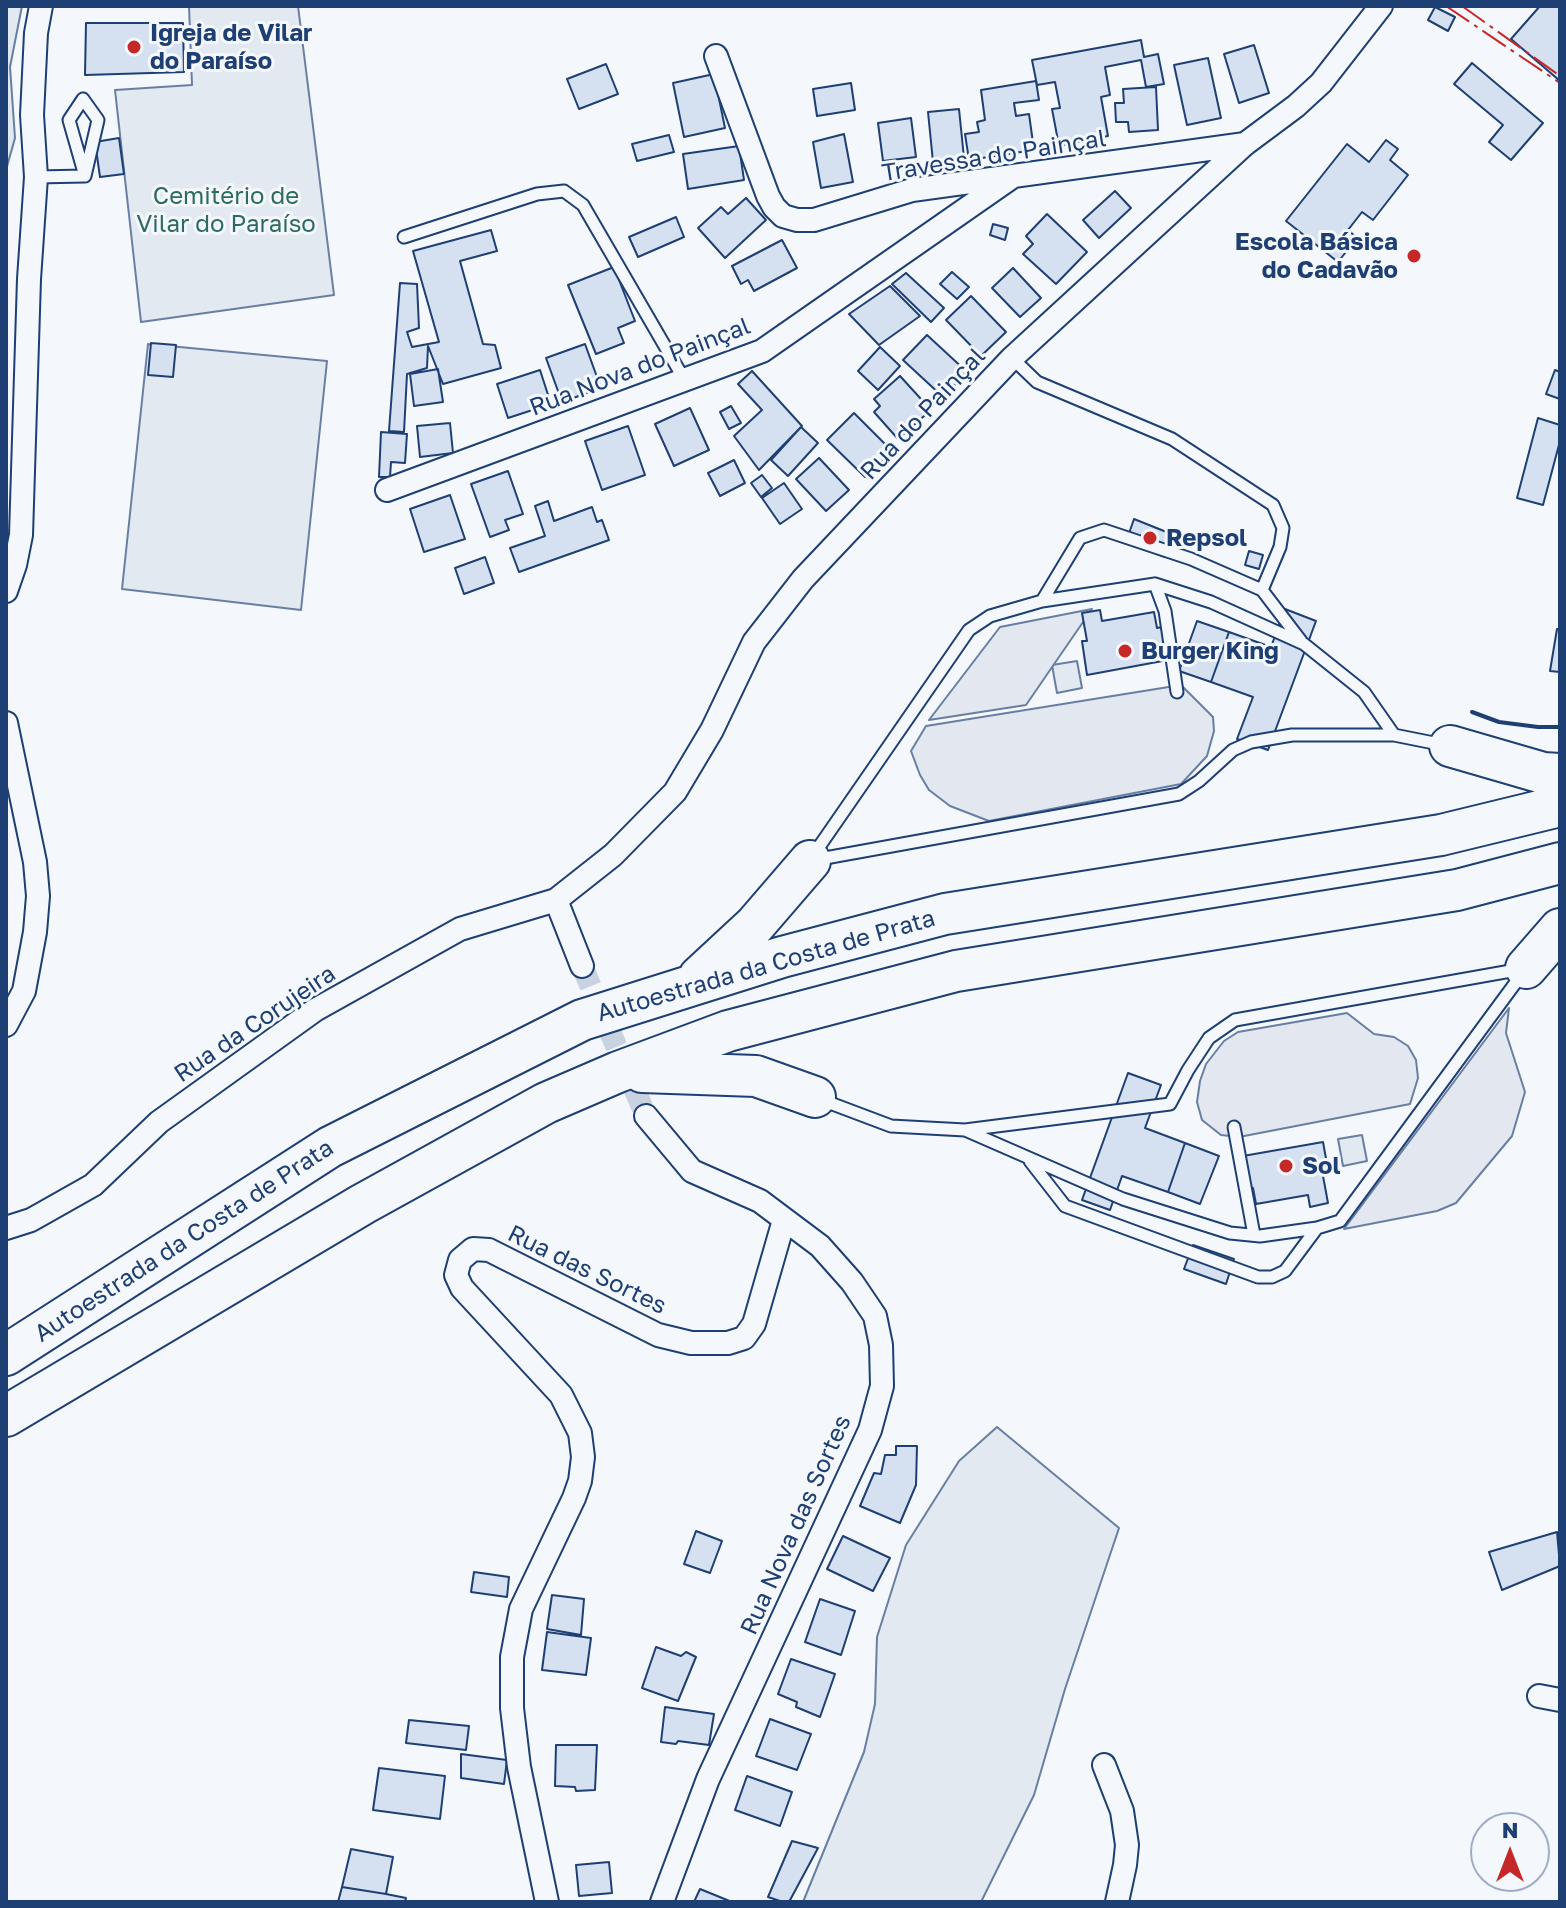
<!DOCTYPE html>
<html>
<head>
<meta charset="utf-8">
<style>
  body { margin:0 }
  #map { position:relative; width:1566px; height:1908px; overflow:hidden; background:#f4f7fb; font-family:"Golos Text",sans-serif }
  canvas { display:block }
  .frame { position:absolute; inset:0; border:8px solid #1d3f73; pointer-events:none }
  .north { position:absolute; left:1470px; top:1812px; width:80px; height:80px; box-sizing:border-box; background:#f4f7fb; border:2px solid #9eadc5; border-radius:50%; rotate:0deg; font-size:22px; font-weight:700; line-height:32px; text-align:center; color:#1d3f73 }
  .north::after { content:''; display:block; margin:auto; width:28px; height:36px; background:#c62828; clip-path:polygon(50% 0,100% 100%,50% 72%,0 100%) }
</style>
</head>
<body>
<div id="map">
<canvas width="1566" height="1908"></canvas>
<div class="frame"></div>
<div class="north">N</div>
</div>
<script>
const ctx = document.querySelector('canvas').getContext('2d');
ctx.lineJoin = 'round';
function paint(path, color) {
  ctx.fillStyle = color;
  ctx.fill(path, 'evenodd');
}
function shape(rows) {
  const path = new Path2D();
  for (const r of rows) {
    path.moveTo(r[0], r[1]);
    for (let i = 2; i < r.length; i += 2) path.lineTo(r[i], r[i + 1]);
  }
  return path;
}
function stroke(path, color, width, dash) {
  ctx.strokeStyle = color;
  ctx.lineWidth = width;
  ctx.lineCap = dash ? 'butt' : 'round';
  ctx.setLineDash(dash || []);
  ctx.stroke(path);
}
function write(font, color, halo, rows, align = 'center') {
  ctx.font = font + ' "Golos Text",sans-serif';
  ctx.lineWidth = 6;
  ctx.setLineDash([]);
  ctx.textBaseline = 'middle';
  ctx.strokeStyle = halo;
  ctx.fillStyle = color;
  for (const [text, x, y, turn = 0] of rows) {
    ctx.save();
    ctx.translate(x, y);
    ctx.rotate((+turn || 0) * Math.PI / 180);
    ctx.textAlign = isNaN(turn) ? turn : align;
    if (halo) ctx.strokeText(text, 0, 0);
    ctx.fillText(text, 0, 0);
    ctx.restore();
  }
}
const green = shape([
  [6,6,22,6,10,67,15,138,6,170,6,6],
  [189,6,298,6,334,295,141,322,115,90,192,85,189,6],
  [148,344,327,361,301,610,122,589,148,344],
  [1077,661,1082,688,1057,693,1052,665,1077,661],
  [1362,1135,1367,1161,1343,1166,1338,1139,1362,1135],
  [997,1427,1119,1528,1065,1689,1034,1795,981,1902,803,1902,864,1752,875,1704,877,1637,906,1545,959,1461,997,1427]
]);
const parking = shape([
  [1092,609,1026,705,929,720,1000,627,1092,609],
  [1181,685,1213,717,1214,731,1207,756,1181,784,989,821,950,806,929,790,920,775,911,751,926,726,1181,685],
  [1509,1008,1506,1033,1525,1092,1512,1136,1456,1203,1437,1211,1344,1229,1509,1008],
  [1347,1013,1374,1034,1394,1037,1408,1046,1416,1060,1418,1078,1410,1104,1239,1137,1221,1135,1202,1120,1197,1102,1200,1081,1206,1064,1224,1041,1238,1032,1347,1013]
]);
const building = shape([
  [1540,6,1560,6,1560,81,1511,39,1540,6],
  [1435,7,1455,17,1448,31,1428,20,1435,7],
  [86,23,183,23,184,72,85,75,86,23],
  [1141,40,1144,57,1158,54,1164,84,1146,87,1141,60,1105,67,1110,95,1101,97,1108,136,1059,146,1052,109,1060,108,1055,82,1037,85,1032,60,1141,40],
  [1254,45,1269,93,1239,103,1224,54,1254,45],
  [1208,58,1221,118,1187,125,1174,65,1208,58],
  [1472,63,1543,123,1511,160,1489,142,1503,125,1454,84,1472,63],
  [606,64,618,94,579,109,567,79,606,64],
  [714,74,725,128,684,137,673,83,714,74],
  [1036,81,1039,100,1014,103,1016,116,1029,114,1034,150,969,160,965,134,979,132,977,122,985,120,981,90,1036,81],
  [851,83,855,110,817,116,813,89,851,83],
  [1156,87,1158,130,1129,132,1128,122,1116,122,1115,103,1124,103,1123,89,1156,87],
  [959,109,964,158,933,162,928,112,959,109],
  [911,118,916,157,883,161,878,123,911,118],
  [844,134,853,182,821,188,813,142,844,134],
  [669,135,674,152,637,161,632,144,669,135],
  [119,138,124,174,100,177,95,142,119,138],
  [1386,140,1398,149,1390,160,1408,175,1373,220,1362,212,1348,230,1357,238,1338,262,1286,221,1347,144,1369,162,1386,140],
  [739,146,744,180,688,189,683,154,739,146],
  [1115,191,1131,208,1099,238,1083,220,1115,191],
  [746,198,766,220,725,258,698,228,721,207,728,214,746,198],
  [1047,214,1087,252,1056,284,1023,254,1033,244,1026,236,1047,214],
  [676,217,684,237,638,257,629,237,676,217],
  [993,224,1008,228,1005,240,990,235,993,224],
  [491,230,497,251,460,261,483,344,495,345,501,368,443,384,428,346,427,368,407,374,404,432,389,431,400,283,417,284,419,328,407,332,412,347,439,342,413,251,491,230],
  [782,240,797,268,754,291,748,280,741,284,732,266,782,240],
  [614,267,635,321,618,328,624,343,596,354,568,285,614,267],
  [1013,268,1041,298,1020,317,992,288,1013,268],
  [952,272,969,287,957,299,940,284,952,272],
  [906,273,944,308,931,322,892,284,906,273],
  [890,286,920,316,879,345,849,314,890,286],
  [971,296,1006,332,981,356,946,320,971,296],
  [927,335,967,372,943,397,903,360,927,335],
  [151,343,176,345,173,377,148,375,151,343],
  [585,344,601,388,562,402,546,358,585,344],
  [880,347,900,366,878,390,858,371,880,347],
  [438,369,443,402,414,406,410,374,438,369],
  [540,370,551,404,508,418,497,384,540,370],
  [1555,370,1560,372,1560,399,1546,394,1555,370],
  [752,371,802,426,759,470,734,436,762,410,738,384,752,371],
  [900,376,931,410,898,439,874,412,880,406,874,399,900,376],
  [731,406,741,423,729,429,720,412,731,406],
  [690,408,709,450,674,466,655,424,690,408],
  [854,413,892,451,865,477,827,440,854,413],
  [1538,418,1560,425,1560,441,1543,505,1517,498,1538,418],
  [450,423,453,453,420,457,417,426,450,423],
  [628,426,645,475,602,490,585,441,628,426],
  [801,427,818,443,788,476,771,460,801,427],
  [381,432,407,434,405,463,391,462,390,477,379,477,381,432],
  [819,458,849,490,826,511,796,479,819,458],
  [734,460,745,483,720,496,708,473,734,460],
  [508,471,523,514,505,520,509,530,490,537,471,484,508,471],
  [762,475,772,488,761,497,751,483,762,475],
  [784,483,802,509,780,524,762,498,784,483],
  [450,495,465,539,424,552,410,509,450,495],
  [548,501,554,521,592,507,597,522,602,520,609,540,519,572,510,548,545,536,535,506,548,501],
  [1134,519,1174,535,1165,557,1126,542,1134,519],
  [1249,551,1263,555,1259,569,1245,565,1249,551],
  [485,557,494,583,464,594,455,568,485,557],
  [1285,609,1316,621,1268,750,1237,739,1253,697,1211,682,1229,632,1271,647,1285,609],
  [1100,610,1102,621,1154,612,1157,628,1162,627,1168,660,1087,675,1082,641,1087,641,1082,613,1100,610],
  [1197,621,1229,632,1211,682,1179,671,1197,621],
  [1557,629,1560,629,1560,672,1550,671,1557,629],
  [1128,1073,1161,1085,1145,1128,1185,1143,1168,1192,1122,1176,1110,1210,1082,1200,1128,1073],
  [1323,1142,1329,1175,1323,1176,1328,1203,1310,1207,1308,1195,1256,1204,1253,1188,1248,1189,1243,1156,1323,1142],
  [1185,1143,1219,1156,1200,1204,1168,1192,1185,1143],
  [1193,1245,1234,1259,1226,1284,1184,1269,1193,1245],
  [896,1446,917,1446,916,1485,900,1523,860,1506,874,1473,881,1474,885,1455,896,1455,896,1446],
  [696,1531,722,1541,710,1573,684,1564,696,1531],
  [1557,1532,1560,1566,1502,1590,1489,1552,1557,1532],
  [843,1536,890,1558,873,1591,827,1569,843,1536],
  [474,1572,509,1577,507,1597,471,1592,474,1572],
  [552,1595,584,1599,581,1635,547,1629,552,1595],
  [820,1599,855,1611,841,1655,805,1642,820,1599],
  [547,1632,591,1638,586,1675,542,1670,547,1632],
  [656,1647,681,1656,686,1652,696,1657,678,1701,642,1688,656,1647],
  [791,1659,835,1674,820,1717,796,1707,797,1702,778,1694,791,1659],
  [665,1707,714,1714,709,1745,678,1741,676,1744,661,1742,665,1707],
  [770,1719,811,1734,797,1770,756,1756,770,1719],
  [409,1720,469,1726,466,1750,406,1743,409,1720],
  [556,1745,597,1745,595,1790,576,1791,575,1787,555,1786,556,1745],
  [461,1754,507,1760,504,1784,461,1778,461,1754],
  [379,1768,445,1776,440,1819,373,1810,379,1768],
  [747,1776,792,1792,780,1826,735,1810,747,1776],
  [792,1841,818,1848,789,1902,783,1902,768,1897,792,1841],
  [351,1849,393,1857,386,1894,342,1887,351,1849],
  [609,1862,612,1893,579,1896,576,1865,609,1862],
  [342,1887,386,1894,406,1898,405,1902,338,1902,342,1887],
  [700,1889,732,1902,694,1902,700,1889]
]);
const streetTunnel = shape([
  [582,966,646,1116]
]);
const lane = shape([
  [83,99,98,120,85,176,69,120,83,99],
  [36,177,85,176],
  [404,237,537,194,564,191,583,205,684,379],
  [1012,358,1037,382,1172,439,1273,505,1283,528,1280,547,1262,590],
  [1155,584,1165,611,1177,692],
  [1042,601,1080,538,1104,530,1191,559,1262,590,1301,641],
  [812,857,969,630,990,616,1042,601,1155,584,1211,602,1304,644,1364,692,1394,735],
  [814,860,1179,794,1199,781,1233,750,1251,742,1292,735,1394,735,1444,745],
  [822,1100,891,1126,965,1130,1170,1104,1188,1070,1209,1038,1235,1020,1522,969],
  [1234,1127,1254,1235],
  [965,1130,1123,1199,1230,1233,1260,1236,1317,1228,1340,1221,1522,974],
  [1030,1161,1065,1206,1258,1277,1272,1277,1285,1271,1317,1228]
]);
const street = shape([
  [716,56,768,196,774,207,783,216,797,220,814,220,912,190,1245,144],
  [387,490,762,351,1012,177],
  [6,591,15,565,21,535,29,279,36,177,32,115,36,33,41,6],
  [6,723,35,862,38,896,35,932,24,991,6,1025],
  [556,900,582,966],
  [646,1116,692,1171,760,1201,820,1246,852,1282,875,1316,881,1345,882,1386,870,1430,708,1779,662,1902],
  [6,1228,31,1220,93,1185,159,1122,315,1010,460,929,556,900,613,855,675,792,712,730,754,642,803,579,1012,358,1245,144,1296,106,1321,83,1381,6],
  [1539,1696,1560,1700],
  [1104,1765,1122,1811,1127,1845,1125,1865,1117,1902],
  [547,1902,519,1767,512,1708,512,1657,521,1609,574,1498,580,1481,583,1457,580,1433,561,1395,462,1288,456,1275,460,1260,473,1249,489,1250,658,1335,691,1343,728,1343,744,1338,754,1324,784,1220]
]);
const highway = shape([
  [1450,746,1543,773,1560,774],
  [1526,968,1560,929],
  [699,977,754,926,810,861],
  [642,1072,756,1076,815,1097],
  [6,1355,330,1147,582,1020,782,957,945,914,1441,835,1560,806],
  [6,1416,363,1204,546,1103,618,1072,728,1031,956,971,1457,890,1560,863]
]);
const wall = shape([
  [1472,712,1499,722,1538,727,1560,727]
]);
const power = shape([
  [1446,6,1560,83],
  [1462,6,1560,76]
]);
const markers = [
  [134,47,8,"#c62828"],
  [1414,256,8,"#c62828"],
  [1150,538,8,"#c62828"],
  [1125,651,8,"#c62828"],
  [1286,1166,8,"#c62828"]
];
const poiNames = [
  ["Igreja de Vilar",150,33],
  ["do Paraíso",150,61],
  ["Escola Básica",1398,242,"right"],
  ["do Cadavão",1398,270,"right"],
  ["Repsol",1166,538],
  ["Burger King",1141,651],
  ["Sol",1302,1166]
];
const streetNames = [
  ["Travessa do Painçal",994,156,-9],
  ["Rua Nova do Painçal",640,367,-21],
  ["Rua do Painçal",923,414,-47],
  ["Autoestrada da Costa de Prata",766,966,-16],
  ["Rua da Corujeira",255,1024,-34],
  ["Autoestrada da Costa de Prata",184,1241,-33],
  ["Rua das Sortes",587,1270,26],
  ["Rua Nova das Sortes",796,1525,-66]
];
const parkNames = [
  ["Cemitério de",226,196],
  ["Vilar do Paraíso",226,224]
];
paint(green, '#e3e9f0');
stroke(green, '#687fa3', 2);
paint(parking, '#e3e8f0');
stroke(parking, '#687fa3', 2);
paint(building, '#d5e0f0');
stroke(building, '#1d3f73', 2);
stroke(streetTunnel, '#c9d2e0', 22, [22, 11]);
stroke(lane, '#1d3f73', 15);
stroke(street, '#1d3f73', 26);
stroke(highway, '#1d3f73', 44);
stroke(lane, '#f4f7fb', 11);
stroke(street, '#f4f7fb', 22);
stroke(highway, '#f4f7fb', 40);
stroke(wall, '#1d3f73', 4);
stroke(power, '#c62828', 2, [28, 6, 4, 6]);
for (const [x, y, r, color] of markers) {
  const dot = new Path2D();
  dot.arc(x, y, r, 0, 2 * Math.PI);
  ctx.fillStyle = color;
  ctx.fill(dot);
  stroke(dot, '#f4f7fb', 3);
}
write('bold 24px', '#1d3f73', '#f4f7fb', poiNames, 'left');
write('24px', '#1d3f73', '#f4f7fb', streetNames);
write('24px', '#2c6c60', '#f4f7fb', parkNames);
</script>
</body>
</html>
